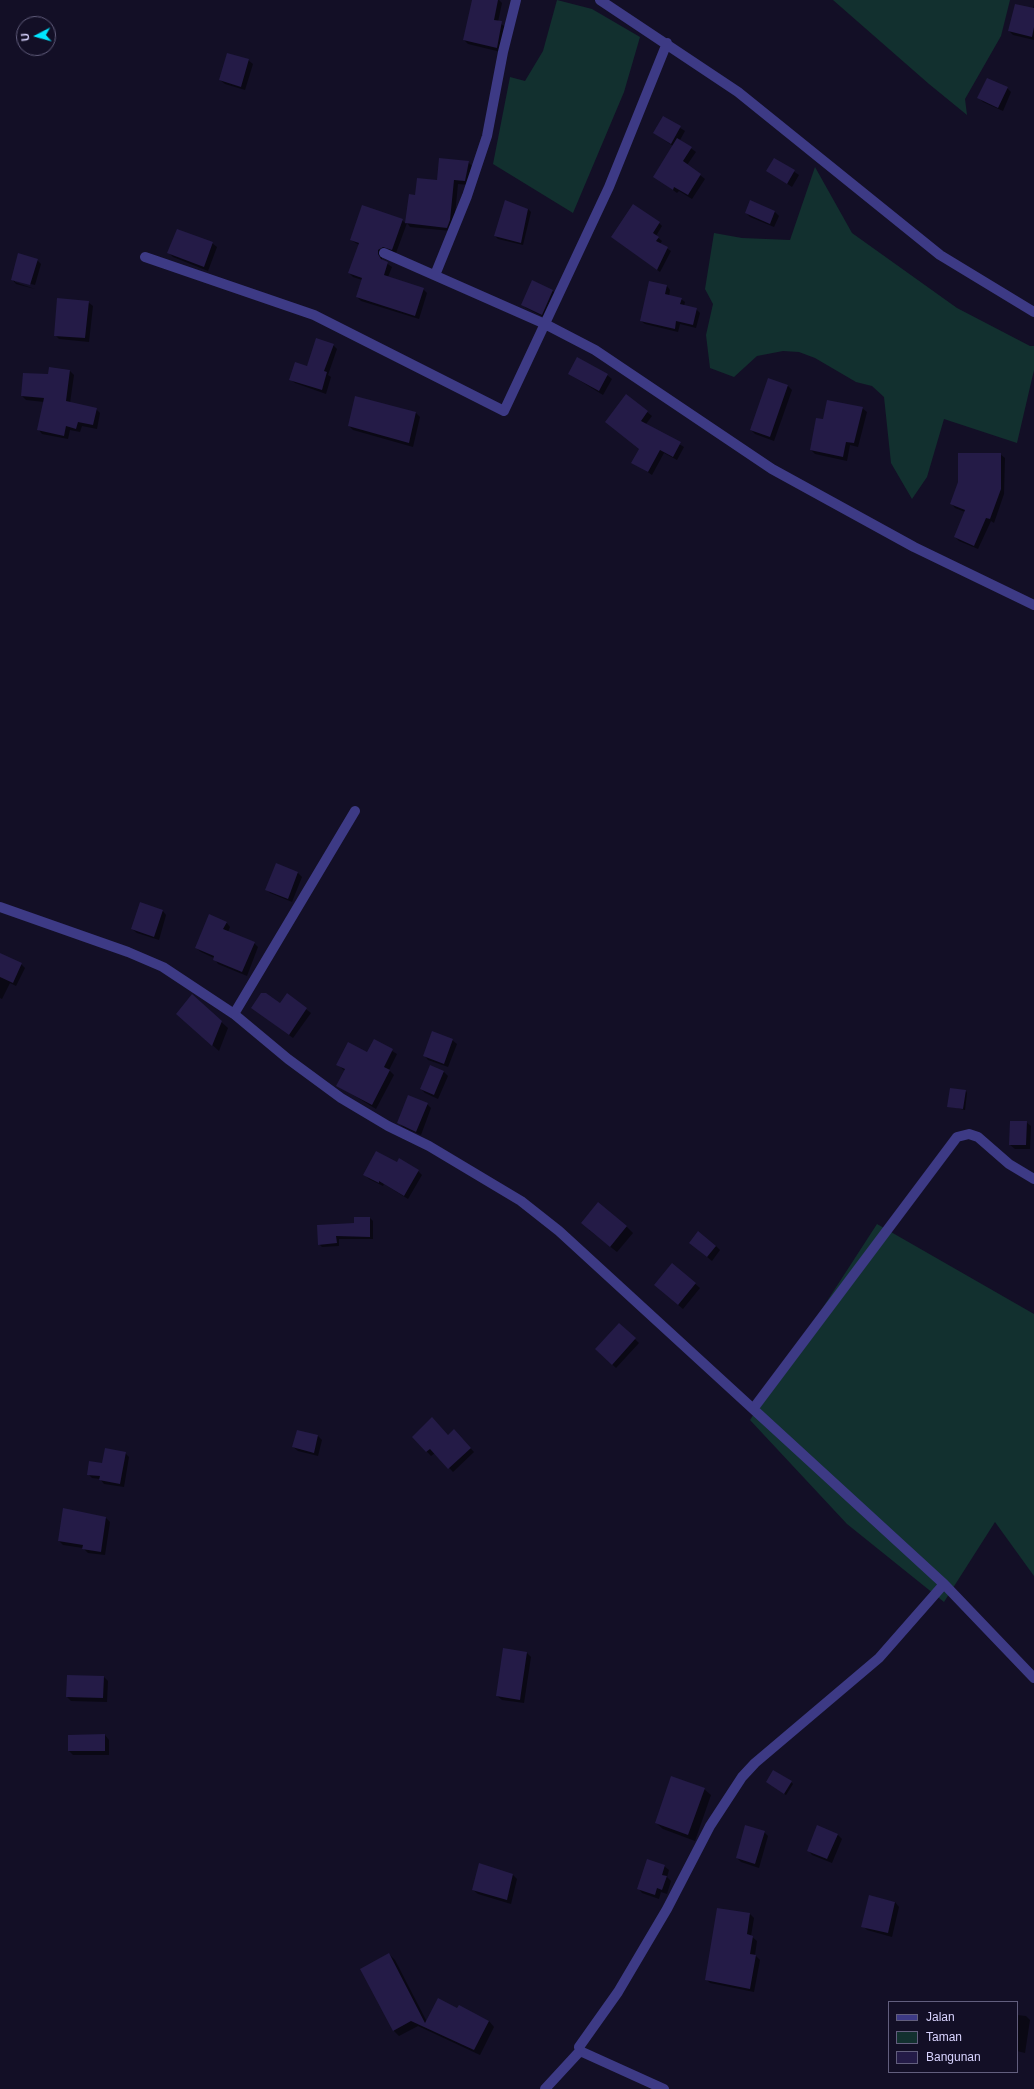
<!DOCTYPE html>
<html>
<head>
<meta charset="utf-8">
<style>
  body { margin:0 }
  #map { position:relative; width:1034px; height:2089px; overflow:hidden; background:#130f26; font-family:Arial,sans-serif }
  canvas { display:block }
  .legend { position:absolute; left:888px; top:2001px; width:130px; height:72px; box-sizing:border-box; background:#130f26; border:1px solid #625e7d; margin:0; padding:5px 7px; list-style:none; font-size:12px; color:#d9d4ff }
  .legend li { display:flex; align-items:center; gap:8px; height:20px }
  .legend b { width:20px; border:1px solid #625e7d }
  .north { position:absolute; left:16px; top:16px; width:40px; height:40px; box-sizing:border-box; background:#130f26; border:1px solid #625e7d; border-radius:50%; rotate:264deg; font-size:11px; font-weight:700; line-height:16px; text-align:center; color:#d9d4ff }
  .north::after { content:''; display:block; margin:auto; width:14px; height:18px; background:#00e5ff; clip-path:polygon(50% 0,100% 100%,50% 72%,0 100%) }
</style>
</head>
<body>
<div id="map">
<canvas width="1034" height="2089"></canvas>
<ul class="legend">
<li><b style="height:5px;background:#3d3a85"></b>Jalan</li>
<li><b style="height:11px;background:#12302f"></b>Taman</li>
<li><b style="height:11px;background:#241b47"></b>Bangunan</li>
</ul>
<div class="north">U</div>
</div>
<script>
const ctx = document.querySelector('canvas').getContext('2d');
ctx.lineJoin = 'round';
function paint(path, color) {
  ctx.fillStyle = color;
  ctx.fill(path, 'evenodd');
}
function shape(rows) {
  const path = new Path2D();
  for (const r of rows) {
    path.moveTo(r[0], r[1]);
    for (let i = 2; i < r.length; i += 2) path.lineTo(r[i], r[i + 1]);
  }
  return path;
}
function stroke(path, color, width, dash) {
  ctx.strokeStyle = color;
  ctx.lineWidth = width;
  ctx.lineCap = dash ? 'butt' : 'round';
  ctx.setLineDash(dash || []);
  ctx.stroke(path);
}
const green = shape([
  [557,0,592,9,640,37,624,92,573,213,493,164,510,77,525,81,543,51],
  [833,0,1010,0,1001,36,965,99,967,115,929,84],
  [815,167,852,233,957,308,1030,346,1034,346,1034,370,1017,443,944,419,927,477,912,499,891,463,884,397,872,386,856,382,815,358,799,352,783,351,757,356,734,377,710,368,706,335,713,304,705,289,714,233,742,238,790,240],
  [877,1224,1034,1314,1034,1576,995,1522,944,1602,847,1524,750,1420]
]);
const shadow = shape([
  [473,0,499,0,502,3,498,22,506,27,501,52,468,44,464,40],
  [1034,4,1034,40,1013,35,1009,31,1033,9],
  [248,60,253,64,245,90,225,84,220,80],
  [1007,88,1011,92,1003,111,983,102,979,98],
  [663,117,685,131,680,140,696,152,687,165,705,179,692,199,679,191,677,193,654,176,673,146,654,133],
  [775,159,799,175,792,187,768,171],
  [468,162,472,166,469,185,458,184,454,225,451,231,410,227,407,223,396,253,388,250,382,255,382,260,392,267,388,277,423,289,427,293,419,319,361,301,357,297,362,280,353,277,349,273,359,245,351,240,402,220,406,224,410,195,416,196],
  [528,209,531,212,523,245,498,239,495,236],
  [775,212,779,216,774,227,750,217,746,213],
  [659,223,662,226,656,236,662,241,660,244,671,251,660,272,612,237],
  [212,243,217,247,208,271,173,257,169,253],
  [37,260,41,264,35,285,15,280,15,282,35,289,16,284,12,279],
  [533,282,553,291,557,295,546,318,526,308,522,304],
  [667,286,670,290,669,296,681,299,685,302,684,306,696,309,700,313,696,328,680,324,678,332,645,324,641,321],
  [88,302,93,306,89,342,59,339,55,335],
  [333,345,337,349,328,375,331,377,326,394,295,383,290,379],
  [70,371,74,375,70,403,96,409,100,413,97,429,82,426,80,432,70,430,68,439,42,434,38,429,44,402,26,400,22,396],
  [569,374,607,375,612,379,603,395],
  [769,379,788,386,792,390,774,441,755,434,751,430],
  [626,395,652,416,646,424,684,447,677,460,664,453,652,475,633,462,640,449],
  [356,397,416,413,420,417,413,447,353,430,349,426],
  [862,408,867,412,858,447,850,445,847,461,815,454,811,450,823,420],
  [1000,454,1005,458,1004,494,994,523,991,521,978,549,959,541,955,537,965,512,955,508,951,503],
  [276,864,298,873,302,877,292,902,270,893,266,889],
  [162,910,166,915,159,940,137,933,132,929],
  [226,922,230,927,228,932,254,943,258,947,247,976,218,964,214,958,201,952,196,948],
  [0,954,21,964,25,968,16,986,10,983,2,999,0,998],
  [287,995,311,1013,293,1038,252,1008,280,1004],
  [192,996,228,1028,219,1051,184,1020],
  [374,1040,397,1054,389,1070,394,1075,376,1109,337,1085,345,1071,338,1065,368,1054],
  [452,1040,457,1044,448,1067,428,1060,424,1055],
  [430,1066,444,1072,448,1076,438,1099,425,1093,421,1089],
  [966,1091,967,1093,965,1110,948,1106],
  [427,1104,431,1108,421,1135,403,1127,399,1123],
  [1026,1122,1031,1126,1030,1149,1015,1149,1010,1145],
  [398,1163,418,1171,422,1175,408,1199,384,1184,383,1186,369,1179,365,1175],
  [370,1218,373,1221,373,1239,339,1239,339,1246,322,1247,319,1244],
  [626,1226,633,1233,617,1252,589,1230],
  [716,1246,720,1250,712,1261,695,1247],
  [672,1264,700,1288,683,1309,659,1289],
  [619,1324,639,1343,616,1368,596,1349],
  [458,1435,474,1452,453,1472,435,1453,431,1456,413,1437],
  [318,1436,322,1440,318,1456,298,1451,293,1447],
  [125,1453,129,1457,124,1487,104,1484,100,1479,92,1478,88,1474],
  [106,1518,110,1522,105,1555,88,1553,83,1548,63,1545,59,1541],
  [527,1653,531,1657,524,1703,502,1700,497,1696],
  [104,1677,108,1681,107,1702,71,1701,67,1697],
  [105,1735,109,1740,109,1755,73,1755,69,1751],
  [767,1782,791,1782,793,1784,786,1795],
  [704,1789,711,1795,695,1841,663,1829,656,1823],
  [818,1827,838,1835,842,1839,832,1863,812,1855,808,1850],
  [764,1832,768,1836,759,1868,741,1862,737,1858],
  [480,1864,513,1875,517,1879,511,1904,478,1894,473,1890],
  [664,1866,669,1870,667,1877,671,1881,667,1894,661,1892,659,1899,642,1893,638,1888],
  [870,1896,895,1902,899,1907,892,1937,867,1930,863,1926],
  [750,1914,754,1918,751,1936,757,1941,755,1955,760,1960,754,1992,710,1983,706,1979],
  [389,1954,395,1960,427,2022,458,2009,459,2007,489,2021,494,2027,480,2055,418,2026,399,2036,393,2030],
  [1017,2015,1026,2016,1030,2020,1025,2053,1017,2051]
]);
const building = shape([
  [472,0,498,0,494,20,502,21,497,48,463,40],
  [1015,4,1034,8,1034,27,1032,37,1008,31],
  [227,53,249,59,241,87,219,80],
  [987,78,1008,87,998,108,977,98],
  [663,116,681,126,671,144,653,133],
  [677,138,692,147,683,161,701,174,688,195,674,187,673,190,653,177],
  [439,158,469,161,465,181,454,180,450,220,447,228,405,223,409,194,415,195,417,178,437,180],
  [774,158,795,170,787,184,766,171],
  [505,200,528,209,521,243,494,236],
  [750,200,775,211,770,224,745,213],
  [633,204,660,222,653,233,659,237,656,241,668,247,657,270,611,237],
  [362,205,403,219,392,250,383,247,378,250,378,254,381,259,388,262,384,275,424,288,415,316,356,297,362,278,348,273,359,243,350,240],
  [177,229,213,242,204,267,167,253],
  [18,253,38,259,30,285,11,280],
  [532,280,553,290,542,315,521,305],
  [649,281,667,285,665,294,682,298,680,304,697,308,693,325,676,321,675,329,640,321],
  [57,298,89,301,85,338,54,336],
  [316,338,334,344,324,371,327,372,322,390,289,380,295,362,307,366],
  [577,357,608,374,599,391,568,374],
  [49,367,70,370,66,401,97,408,93,425,78,422,76,429,66,426,64,436,37,430,44,398,21,396,23,373,48,374],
  [768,378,788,385,770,437,750,430],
  [626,394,648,411,641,421,681,442,673,457,660,450,648,472,631,463,639,449,605,422],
  [355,396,416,412,409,443,348,426],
  [827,400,863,407,854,443,846,442,843,457,810,450,816,418,823,419],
  [958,453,1001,453,1001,489,990,519,986,518,974,546,954,537,965,510,950,504,958,482],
  [276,863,298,872,288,899,265,890],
  [140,902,163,910,154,937,131,929],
  [209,914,227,922,223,929,255,942,242,972,213,960,214,956,195,948],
  [0,953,22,963,13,983,0,977],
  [261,993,266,993,280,1003,287,993,307,1008,289,1035,251,1008],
  [192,994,222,1021,212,1046,176,1014],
  [432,1031,453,1039,444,1064,423,1056],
  [374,1039,393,1049,384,1067,390,1070,372,1105,336,1086,345,1069,336,1065,348,1042,367,1052],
  [430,1065,444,1071,434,1095,420,1089],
  [950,1088,966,1090,963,1109,947,1107],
  [408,1095,428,1103,416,1132,397,1123],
  [1010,1121,1027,1121,1026,1145,1009,1145],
  [376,1151,397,1162,399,1158,419,1170,404,1196,379,1181,379,1183,363,1175],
  [598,1202,627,1226,610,1247,581,1223],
  [354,1217,370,1217,370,1237,336,1236,337,1243,318,1245,317,1225,354,1223],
  [698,1231,716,1246,707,1257,689,1243],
  [672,1263,696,1283,678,1305,654,1285],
  [619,1323,636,1338,612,1365,595,1349],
  [432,1417,448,1435,454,1429,471,1448,448,1469,430,1449,426,1452,412,1437],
  [297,1430,318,1435,314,1453,292,1447],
  [105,1448,126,1452,120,1484,99,1480,100,1476,87,1475,89,1461,102,1463],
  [63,1508,106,1517,101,1552,82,1549,83,1545,58,1541],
  [503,1648,527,1652,520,1700,496,1696],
  [67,1675,104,1676,103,1698,66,1697],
  [105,1734,105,1751,68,1751,68,1735],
  [773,1770,792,1781,784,1794,766,1782],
  [671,1776,705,1788,688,1835,655,1823],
  [745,1825,765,1831,755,1864,736,1858],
  [817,1825,838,1834,827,1859,807,1851],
  [647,1859,665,1865,662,1875,667,1876,662,1890,657,1888,655,1895,637,1889],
  [479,1863,513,1874,507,1900,472,1890],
  [869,1895,895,1902,888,1933,861,1927],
  [717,1908,750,1913,747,1934,753,1936,750,1954,756,1955,750,1989,705,1980],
  [389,1953,425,2023,438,1998,457,2008,459,2005,489,2021,474,2050,411,2021,393,2031,360,1969]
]);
const street = shape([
  [600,0,738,92,940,255,1034,312],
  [384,253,545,324,595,350,772,469,914,547,1034,605],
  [145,257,314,315,504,411,609,187,667,43],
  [435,275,467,196,487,136,503,52,516,0],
  [0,907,128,952,163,967,234,1014,288,1059,341,1098,388,1126,429,1146,521,1201,559,1231,944,1584,1034,1678],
  [234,1014,355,811],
  [753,1409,957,1137,969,1134,978,1137,1009,1164,1034,1179],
  [580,2051,664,2089],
  [545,2089,580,2051,579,2047,618,1992,667,1909,710,1826,742,1777,755,1763,879,1658,944,1584]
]);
paint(green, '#12302f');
paint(shadow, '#0007');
paint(building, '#241b47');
stroke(street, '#3d3a85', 10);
</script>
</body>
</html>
